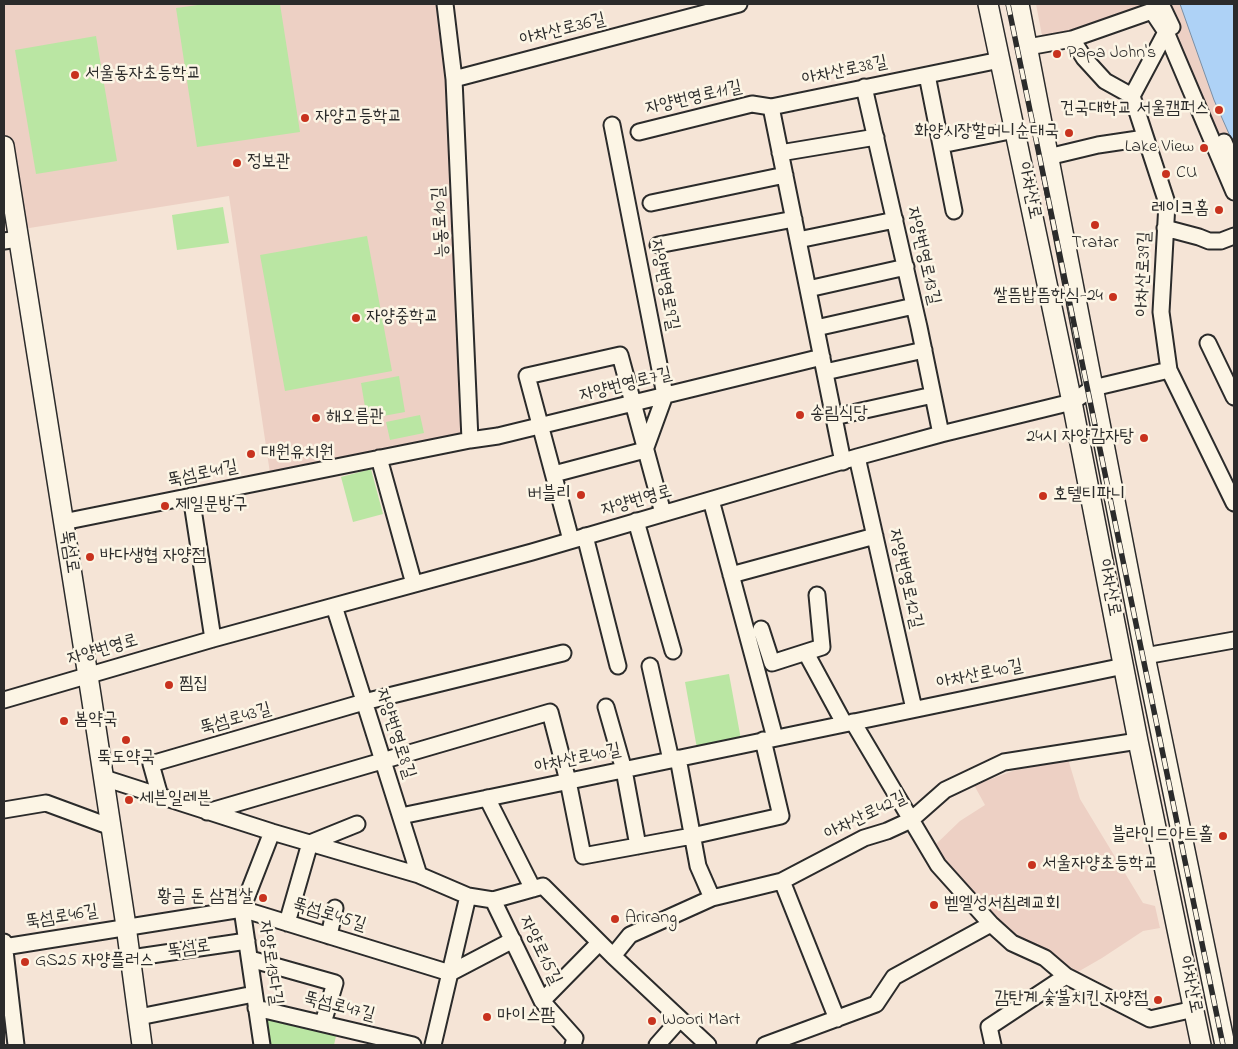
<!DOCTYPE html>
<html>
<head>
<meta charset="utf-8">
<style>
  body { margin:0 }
  #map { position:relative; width:1238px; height:1049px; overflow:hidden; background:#f5e4d6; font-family:"Indie Flower",sans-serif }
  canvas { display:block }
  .frame { position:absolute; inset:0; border:5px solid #2b2b2b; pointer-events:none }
</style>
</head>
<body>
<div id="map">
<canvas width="1238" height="1049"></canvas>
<div class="frame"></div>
</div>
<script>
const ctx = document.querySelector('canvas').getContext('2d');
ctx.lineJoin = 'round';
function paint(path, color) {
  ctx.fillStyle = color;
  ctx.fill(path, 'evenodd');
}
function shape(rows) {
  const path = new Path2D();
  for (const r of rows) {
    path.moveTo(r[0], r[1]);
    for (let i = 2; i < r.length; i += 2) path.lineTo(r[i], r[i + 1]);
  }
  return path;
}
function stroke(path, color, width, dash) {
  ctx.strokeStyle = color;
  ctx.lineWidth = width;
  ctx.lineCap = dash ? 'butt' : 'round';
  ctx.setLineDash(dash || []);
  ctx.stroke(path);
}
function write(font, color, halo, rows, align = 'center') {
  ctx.font = font + ' "Indie Flower","Poor Story",sans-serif';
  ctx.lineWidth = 5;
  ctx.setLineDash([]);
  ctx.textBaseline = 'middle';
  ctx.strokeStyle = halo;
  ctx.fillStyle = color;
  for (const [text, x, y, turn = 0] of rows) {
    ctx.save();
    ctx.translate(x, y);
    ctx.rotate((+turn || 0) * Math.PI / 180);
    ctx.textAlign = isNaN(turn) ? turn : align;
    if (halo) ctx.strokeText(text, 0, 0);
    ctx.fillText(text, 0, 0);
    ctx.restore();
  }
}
const built = shape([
  [4,4,445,4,470,440,271,480,229,196,17,230,4,146],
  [1036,4,1234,4,1234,178,1158,8,1043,41],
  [1068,759,1080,799,1143,903,1155,906,1160,928,1143,931,1102,958,1076,973,1040,949,1013,939,996,924,933,847,960,821,985,805,974,785,1035,763]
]);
const green = shape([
  [205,4,280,4,300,132,197,147,176,8],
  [96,36,117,161,36,174,15,50],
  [223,207,229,243,177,250,172,215],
  [367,236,392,371,285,391,260,255],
  [399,376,405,412,367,419,361,383],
  [420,415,424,433,390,440,386,422],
  [371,469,383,514,353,522,341,477],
  [729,674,742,745,698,754,685,682],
  [256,1008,338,1027,334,1045,262,1045]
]);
const water = shape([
  [1180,4,1234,4,1234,145,1214,100,1180,4]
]);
const minor = shape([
  [445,4,454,79,470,440],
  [1161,4,1172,27],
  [1072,39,1152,11,1166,32,1234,192],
  [1028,47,1072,39,1084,58,1105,81,1132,96,1167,203,1161,312,1169,370,1234,503],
  [927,75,954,211],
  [454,79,739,4],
  [864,87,919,327,941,434],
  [1132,96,1166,32],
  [771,107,843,462],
  [639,132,752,104,771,107,1000,60],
  [1224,142,1234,165],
  [941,145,1015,130],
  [780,153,876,137],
  [1048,157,1098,145,1145,138],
  [651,203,785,175],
  [1165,228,1199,237,1209,241,1221,241,1234,236],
  [798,240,895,220],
  [4,241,19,239],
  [658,245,794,219],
  [808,289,906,267],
  [816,328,914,306],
  [1208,343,1234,397],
  [825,372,924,350],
  [834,417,933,395],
  [857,457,914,709],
  [379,458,414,584],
  [554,474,645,450,665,395,612,125],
  [191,496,213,639],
  [711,500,775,738],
  [636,521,673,651],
  [63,522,470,440,498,436,822,357],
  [585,536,618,666],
  [571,540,527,376,620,355,663,513],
  [731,575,875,536],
  [334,606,419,875],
  [761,629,772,663,822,647,817,595],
  [806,653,844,723],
  [1145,656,1234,640],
  [650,666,671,760],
  [4,700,213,639,532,552,857,457,941,434,1072,402,1093,388,1169,370],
  [606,707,624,770,638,846],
  [853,722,938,865,991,924,1012,943,1045,958,1066,976,1150,1019,1194,1009],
  [678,758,698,866,712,898],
  [104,778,272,832,419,875,468,896,493,900,543,886,613,956,708,1045],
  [160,796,151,764,364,702,563,653],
  [487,798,533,889],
  [4,810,46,803,111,827],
  [207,812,550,712,568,781,583,856,692,836,781,816,763,740],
  [401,816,1124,666],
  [782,881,837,1019],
  [493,900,542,1001,575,1038,573,1045],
  [287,923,310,843,357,824],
  [329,936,335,908],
  [4,942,16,1045],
  [4,947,242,909,450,973,513,940],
  [613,956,630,935,712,898,782,881,864,838,887,831,911,820,945,790,1004,762,1138,741],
  [131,958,247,941],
  [250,959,335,983,323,1023],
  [542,1001,599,943],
  [256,1008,413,1045],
  [139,1017,254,994],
  [262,1045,242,909,272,832],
  [433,1045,468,896],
  [657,1045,679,1020],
  [765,1045,876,1004,894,977,991,924],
  [993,1045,989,1027,1066,976]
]);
const major = shape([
  [988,4,1072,402,1138,741,1201,1045],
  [1019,4,1145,656,1225,1045],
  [4,146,91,695,126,926,142,1045]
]);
const rail = shape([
  [1008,4,1223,1045]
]);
const markers = [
  [1057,54,5,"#c8321e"],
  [75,75,5,"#c8321e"],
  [1219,110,5,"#c8321e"],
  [305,118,5,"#c8321e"],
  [1069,133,5,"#c8321e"],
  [1204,148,5,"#c8321e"],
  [237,163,5,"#c8321e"],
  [1166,174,5,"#c8321e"],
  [1219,210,5,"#c8321e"],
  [1095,225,5,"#c8321e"],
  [1113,297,5,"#c8321e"],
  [356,318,5,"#c8321e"],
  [800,415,5,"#c8321e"],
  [316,418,5,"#c8321e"],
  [1144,438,5,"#c8321e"],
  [251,454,5,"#c8321e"],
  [581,495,5,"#c8321e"],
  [1043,496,5,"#c8321e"],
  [165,506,5,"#c8321e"],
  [90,557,5,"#c8321e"],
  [169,685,5,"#c8321e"],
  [64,721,5,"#c8321e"],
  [126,740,5,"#c8321e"],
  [129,800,5,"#c8321e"],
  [1223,836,5,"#c8321e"],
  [1032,865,5,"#c8321e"],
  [263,898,5,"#c8321e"],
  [934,905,5,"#c8321e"],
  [615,919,5,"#c8321e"],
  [25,962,5,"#c8321e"],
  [1158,1000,5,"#c8321e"],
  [487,1017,5,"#c8321e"],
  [652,1021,5,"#c8321e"]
];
const streetNames = [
  ["아차산로36길",563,31,-14],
  ["아차산로38길",845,72,-12],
  ["자양번영로11길",694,99,-13],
  ["아차산로",1028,191,78],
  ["능동로10길",442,222,-93],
  ["자양번영로13길",922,256,77],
  ["아차산로39길",1145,274,-88],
  ["자양번영로9길",663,285,79],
  ["자양번영로7길",626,386,-14],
  ["뚝섬로41길",203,475,-12],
  ["자양번영로",637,502,-16],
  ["뚝섬로",68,552,81],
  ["자양번영로12길",904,579,77],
  ["아차산로",1108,588,79],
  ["자양번영로",103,651,-16],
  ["아차산로40길",980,676,-12],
  ["뚝섬로43길",236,720,-16],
  ["자양번영로8길",394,734,72],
  ["아차산로40길",578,760,-12],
  ["아차산로42길",866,817,-26],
  ["뚝섬로45길",329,916,17],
  ["뚝섬로46길",62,918,-9],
  ["뚝섬로",189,950,-8],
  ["자양로15길",539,951,64],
  ["자양로13다길",269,963,82],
  ["아차산로",1189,985,78],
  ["뚝섬로47길",339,1008,14]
];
const poiNames = [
  ["Papa John's",1067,54],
  ["서울동자초등학교",85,75],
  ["건국대학교 서울캠퍼스",1209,110,"right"],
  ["자양고등학교",315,118],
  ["화양시장할머니순대국",1059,133,"right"],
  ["Lake View",1194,148,"right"],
  ["정보관",247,163],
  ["CU",1176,174],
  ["레이크홈",1209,210,"right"],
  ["Tratar",1095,244,"center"],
  ["쌀뜸밥뜸한식-24",1103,297,"right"],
  ["자양중학교",366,318],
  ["송림식당",810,415],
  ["해오름관",326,418],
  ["24시 자양감자탕",1134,438,"right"],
  ["대원유치원",261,454],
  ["버블리",571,495,"right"],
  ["호텔티파니",1053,496],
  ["제일문방구",175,506],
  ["바다생협 자양점",100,557],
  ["찜집",179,685],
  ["봄약국",74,721],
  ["뚝도약국",126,759,"center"],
  ["세븐일레븐",139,800],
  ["블라인드아트홀",1213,836,"right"],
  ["서울자양초등학교",1042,865],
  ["황금 돈 삼겹살",253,898,"right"],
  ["벧엘성서침례교회",944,905],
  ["Arirang",625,919],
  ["GS25 자양플러스",35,962],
  ["감탄계 숯불치킨 자양점",1148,1000,"right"],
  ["마이스팜",497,1017],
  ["Woori Mart",662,1021]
];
paint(built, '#edd0c4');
paint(green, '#bae6a3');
paint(water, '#aed2f6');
stroke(water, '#7a8fa5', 1);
stroke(minor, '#2b2b2b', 19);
stroke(major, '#2b2b2b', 22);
stroke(minor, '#fcf5e5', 15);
stroke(major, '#fcf5e5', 19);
stroke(rail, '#2b2b2b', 5.5);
stroke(rail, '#fcf5e5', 4, [11]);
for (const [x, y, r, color] of markers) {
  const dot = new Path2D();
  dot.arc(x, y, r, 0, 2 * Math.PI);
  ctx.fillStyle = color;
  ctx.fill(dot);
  stroke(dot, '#fcf5e5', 2);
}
write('18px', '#2b2b2b', '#fcf5e5', streetNames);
write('18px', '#2b2b2b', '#fcf5e5', poiNames, 'left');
</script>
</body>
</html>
